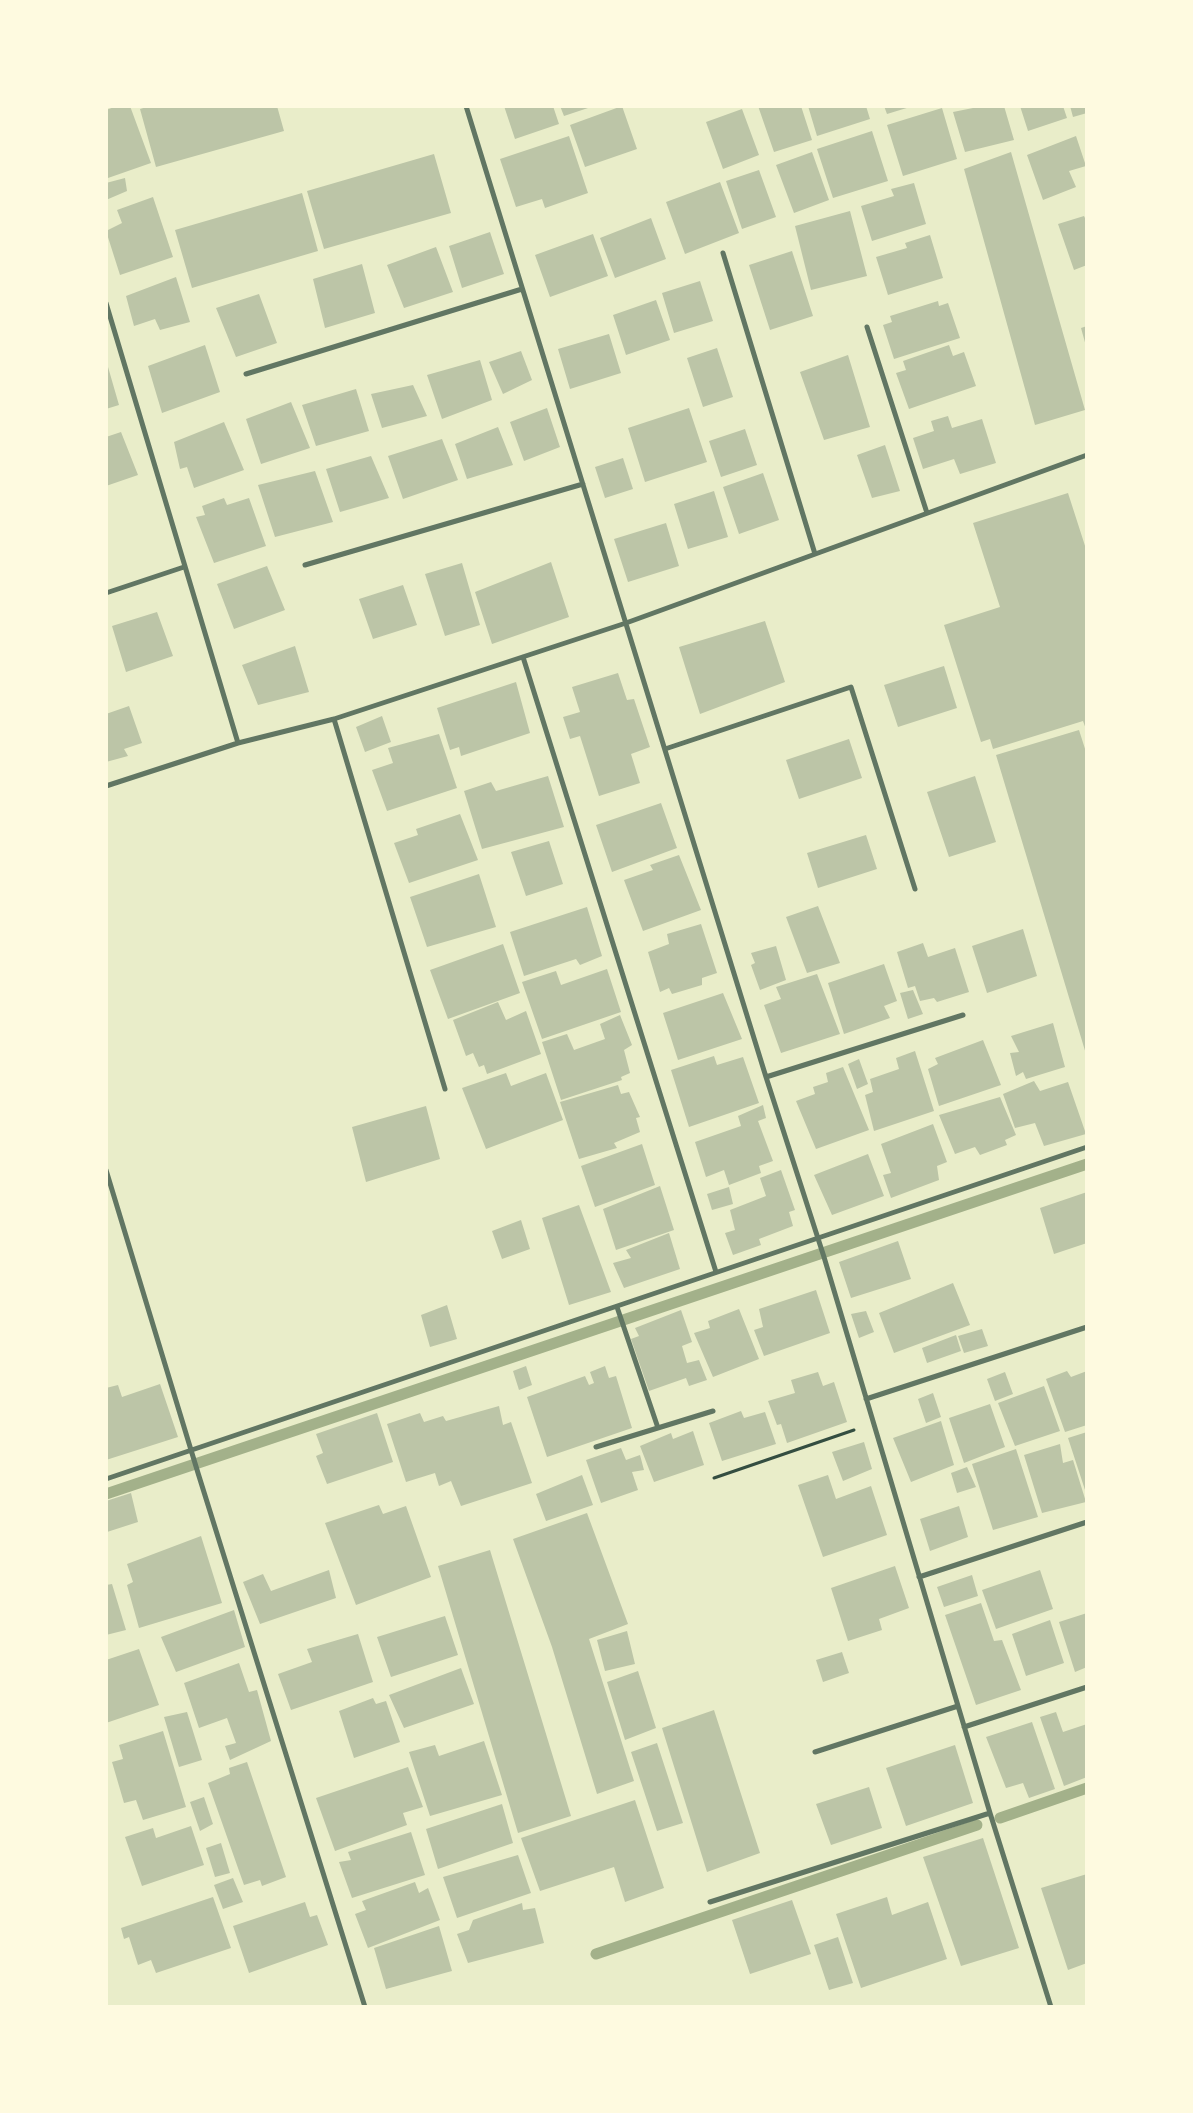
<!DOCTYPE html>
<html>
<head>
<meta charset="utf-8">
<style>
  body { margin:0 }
  #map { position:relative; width:1193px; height:2113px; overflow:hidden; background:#e9edc9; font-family:"Roboto Condensed",sans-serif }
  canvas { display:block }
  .frame { position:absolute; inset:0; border:108px solid #fefae0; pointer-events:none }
</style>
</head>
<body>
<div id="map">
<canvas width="1193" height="2113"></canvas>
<div class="frame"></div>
</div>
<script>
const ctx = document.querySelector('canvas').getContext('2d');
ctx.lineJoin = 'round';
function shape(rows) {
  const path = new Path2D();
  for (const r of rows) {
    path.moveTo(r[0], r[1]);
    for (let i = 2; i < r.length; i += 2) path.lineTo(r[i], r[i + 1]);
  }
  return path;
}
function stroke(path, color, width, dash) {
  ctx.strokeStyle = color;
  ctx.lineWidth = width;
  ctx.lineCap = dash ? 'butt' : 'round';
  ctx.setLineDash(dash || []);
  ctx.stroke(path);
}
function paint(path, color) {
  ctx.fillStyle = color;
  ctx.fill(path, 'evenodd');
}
const stream = shape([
  [106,1494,1087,1164],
  [1000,1818,1087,1788],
  [596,1954,977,1825]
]);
const building = shape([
  [117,106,130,106,151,163,108,178,106,110],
  [150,106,277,106,284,131,156,167,140,109],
  [504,106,553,106,559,124,515,139],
  [560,106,591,106,591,107,564,116],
  [622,106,637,149,585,167,570,125],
  [758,106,801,106,812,140,774,152],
  [808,106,866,106,870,119,817,136],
  [884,106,910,106,910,107,887,114],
  [983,106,1004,106,1014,140,965,152,953,112],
  [1020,106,1063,106,1067,118,1028,131],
  [1070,106,1087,106,1087,113,1073,117],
  [942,108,957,159,903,176,887,125],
  [742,109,759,155,723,169,706,122],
  [872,131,888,181,833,198,817,149],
  [569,136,588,193,545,208,542,199,516,207,500,159],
  [1076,136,1086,166,1069,171,1076,187,1043,200,1027,155],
  [812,152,829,200,794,213,776,165],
  [1011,152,1085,410,1035,425,964,169],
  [434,154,451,213,324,249,307,191],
  [759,170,776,217,742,229,726,181],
  [125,178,127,191,106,200,106,183],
  [720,182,739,233,685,254,666,202],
  [914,183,926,224,872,241,861,206,894,196,891,189],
  [302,193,318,251,192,288,175,230],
  [153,197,173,257,120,275,106,231,122,223,117,210],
  [850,211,867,276,811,290,795,226],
  [1084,216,1087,222,1087,265,1074,270,1058,224],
  [651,218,666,259,615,278,600,238],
  [490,232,504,274,462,288,449,246],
  [593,234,608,276,550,297,535,255],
  [930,235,943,278,888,295,876,257,907,248,905,243],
  [436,247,453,292,404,308,387,265],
  [792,251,813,316,770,330,749,265],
  [362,264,375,313,325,328,313,279],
  [176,277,190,322,160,330,155,319,134,326,126,296],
  [700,281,713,321,674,333,662,293],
  [259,294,277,343,236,357,216,308],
  [656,300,670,340,626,355,613,315],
  [938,301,939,306,948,303,960,338,894,359,883,325,892,322,890,316],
  [1087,326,1087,345,1086,346,1081,328],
  [609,334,621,373,570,389,558,349],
  [205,345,220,392,162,413,148,366],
  [949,345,953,356,964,352,976,386,909,409,896,373,906,370,903,361],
  [717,348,733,397,703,407,687,358],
  [521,351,532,380,503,394,489,362],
  [848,355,870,427,824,440,800,372],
  [106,360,119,405,106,409],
  [480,360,492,400,442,419,427,375],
  [413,385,427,416,382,428,371,394],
  [356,389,369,431,316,446,302,405],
  [291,402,310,448,261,464,246,419],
  [547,408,560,447,524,461,510,422],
  [689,408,707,462,645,482,628,428],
  [948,416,952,428,982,419,996,463,960,474,954,459,923,469,913,438,934,431,931,421],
  [224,422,244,470,194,488,187,467,180,469,174,442],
  [498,427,513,465,467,479,455,444],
  [745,429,757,465,721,477,709,441],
  [121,432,138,475,106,486,106,437],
  [442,439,458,480,403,499,388,456],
  [885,445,900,491,872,498,857,455],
  [371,456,389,498,340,512,326,469],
  [623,458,633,489,605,498,595,467],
  [315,471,333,522,275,537,258,485],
  [763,473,779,520,739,534,723,487],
  [714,491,728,537,688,549,674,504],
  [1068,493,1087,552,1087,732,1083,721,993,749,990,739,981,742,944,625,1000,607,973,523],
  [224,498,227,505,249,498,266,546,214,563,196,517,205,515,202,506],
  [666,523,679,566,628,582,614,539],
  [551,562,569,617,492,644,475,592],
  [462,563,480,625,445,636,425,574],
  [267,566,285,610,234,629,217,584],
  [403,585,417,625,373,639,359,599],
  [157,612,173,656,126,672,112,626],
  [765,621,785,682,700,714,679,647],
  [295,646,309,692,258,705,242,665],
  [944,666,957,708,898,727,884,685],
  [618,673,627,700,634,699,650,747,631,754,640,783,599,796,580,736,570,739,563,717,580,712,572,687],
  [516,682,530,733,461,756,459,747,450,750,437,708],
  [129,706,142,743,124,749,128,756,106,762,106,714],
  [382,716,391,742,365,752,356,727],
  [1079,730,1087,755,1086,1054,996,755],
  [439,734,457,788,387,811,372,770,393,763,388,748],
  [849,739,862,778,799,799,786,760],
  [548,776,564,827,482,849,464,791,491,782,496,791],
  [975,776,996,842,949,857,927,792],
  [661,803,677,848,612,872,596,825],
  [460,814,478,860,409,883,394,843,418,835,416,829],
  [866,835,877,869,818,888,807,853],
  [549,841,563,884,526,896,511,852],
  [679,855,701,910,643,931,624,880,653,870,650,865],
  [479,874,496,927,427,947,410,897],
  [818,906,840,963,807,973,786,917],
  [587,907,602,956,580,965,576,959,524,976,510,932],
  [701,924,717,973,702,978,702,985,672,994,669,988,660,992,648,952,669,944,667,934],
  [1023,929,1037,976,987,993,972,946],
  [923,943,928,957,955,948,969,992,937,1002,934,998,920,1001,915,986,908,988,897,952],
  [503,944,520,993,448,1019,430,970],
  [776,946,786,980,760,990,751,965,755,963,751,953],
  [884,964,897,1001,884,1006,890,1018,844,1034,828,983],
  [607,969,621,1012,542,1039,522,982,556,971,561,985],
  [817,974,840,1034,781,1053,764,1005,781,999,776,987],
  [913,990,923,1014,908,1019,900,993],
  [723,993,742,1039,678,1060,663,1013],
  [498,1002,506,1020,526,1011,541,1054,487,1074,484,1065,479,1067,473,1053,466,1056,453,1020],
  [620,1015,632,1045,624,1050,630,1073,621,1077,622,1080,561,1100,542,1042,567,1034,574,1050,605,1039,600,1024],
  [1053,1023,1065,1067,1026,1079,1023,1072,1016,1076,1010,1053,1019,1052,1011,1036],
  [983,1040,1001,1085,939,1106,928,1069,938,1064,935,1058],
  [915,1051,934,1111,874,1131,865,1095,873,1092,870,1079,899,1069,896,1058],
  [714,1056,717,1065,743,1057,759,1103,689,1127,671,1070],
  [859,1059,868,1084,857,1089,848,1064],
  [843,1067,869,1130,816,1149,796,1101,815,1094,813,1087,828,1082,826,1073],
  [506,1073,511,1086,546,1073,563,1120,486,1149,462,1088],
  [1034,1081,1040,1091,1068,1082,1086,1134,1044,1146,1035,1123,1015,1128,1003,1094],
  [618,1085,621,1094,629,1092,640,1117,636,1118,640,1132,614,1143,617,1148,579,1159,560,1102],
  [1000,1097,1016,1135,1005,1140,1007,1145,980,1155,975,1147,955,1154,939,1115],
  [763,1105,766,1118,758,1121,773,1161,759,1166,761,1173,729,1185,724,1170,706,1177,695,1142,741,1126,738,1116],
  [426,1106,440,1159,366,1182,352,1127],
  [933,1124,947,1162,937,1166,939,1180,891,1198,883,1175,891,1173,881,1144],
  [642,1144,655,1185,595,1207,581,1166],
  [868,1154,884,1196,832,1215,814,1175],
  [781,1170,795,1210,789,1212,793,1226,759,1239,761,1245,733,1255,725,1233,735,1230,730,1210,766,1196,760,1178],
  [660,1186,674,1230,616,1250,603,1209],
  [729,1187,733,1204,712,1210,707,1194],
  [1087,1192,1087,1243,1054,1254,1040,1208],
  [579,1205,611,1292,569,1305,542,1218],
  [521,1220,530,1249,502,1259,492,1231],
  [669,1233,680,1269,624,1288,613,1263,631,1258,626,1250],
  [898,1241,911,1279,851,1298,839,1262],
  [953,1283,970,1325,894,1353,879,1313],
  [816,1290,830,1333,764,1356,754,1330,763,1327,759,1309],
  [447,1305,457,1339,430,1347,421,1315],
  [739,1309,759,1359,713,1377,694,1333,710,1328,708,1321],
  [681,1310,692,1342,682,1346,687,1363,699,1360,707,1380,689,1386,686,1378,649,1391,631,1339,639,1336,635,1328],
  [866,1311,874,1332,859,1338,851,1314],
  [982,1329,988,1346,964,1353,958,1336],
  [956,1335,961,1351,927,1363,922,1348],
  [526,1366,532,1385,519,1390,513,1371],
  [605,1366,609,1378,616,1376,632,1428,547,1457,527,1397,585,1376,589,1385,594,1383,590,1372],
  [1067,1371,1071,1377,1087,1371,1087,1425,1065,1432,1046,1379],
  [818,1372,823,1386,834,1382,847,1422,787,1443,781,1424,777,1425,768,1401,795,1393,791,1380],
  [1005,1372,1013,1394,995,1401,987,1379],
  [160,1384,178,1437,106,1460,106,1388,118,1385,122,1397],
  [1044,1386,1060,1431,1015,1446,998,1403],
  [933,1393,941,1417,926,1423,918,1399],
  [990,1404,1005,1447,964,1463,949,1418],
  [499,1406,503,1425,511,1422,532,1483,461,1506,451,1481,439,1486,435,1473,406,1482,387,1424,420,1413,424,1422,443,1416,446,1421],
  [741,1411,744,1418,765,1412,776,1444,722,1461,709,1423],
  [377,1413,393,1462,327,1484,316,1456,323,1453,316,1434],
  [941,1421,954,1465,911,1482,893,1438],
  [693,1431,704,1465,654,1482,640,1446,671,1433,673,1439],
  [1087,1432,1087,1493,1086,1493,1068,1438],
  [864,1442,872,1469,843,1481,832,1452],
  [1060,1444,1063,1463,1073,1460,1086,1502,1042,1513,1024,1455],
  [621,1448,626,1460,640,1455,644,1470,632,1472,638,1490,601,1503,586,1460],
  [1016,1449,1038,1517,993,1530,972,1464],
  [967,1467,976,1487,957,1493,951,1473],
  [582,1475,593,1505,546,1521,536,1494],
  [828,1475,836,1499,871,1486,887,1535,823,1557,798,1485],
  [131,1493,138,1522,107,1532,106,1501],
  [379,1505,383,1514,406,1506,431,1577,356,1605,325,1523],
  [959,1506,968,1537,930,1551,920,1519],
  [587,1513,628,1624,589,1639,634,1781,597,1794,552,1647,513,1539],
  [201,1536,222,1603,139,1628,127,1585,133,1582,127,1564],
  [490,1550,571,1816,518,1833,438,1566],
  [895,1566,909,1608,879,1619,882,1630,848,1641,831,1588],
  [329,1570,336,1598,260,1624,243,1582,263,1574,271,1591],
  [1040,1570,1053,1609,996,1629,982,1590],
  [972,1575,978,1596,944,1607,937,1587],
  [112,1584,126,1630,106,1635,106,1585],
  [981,1603,994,1641,1002,1640,1021,1690,976,1705,945,1615],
  [234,1610,245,1647,176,1672,161,1637],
  [1087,1613,1087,1667,1075,1672,1059,1622],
  [445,1616,458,1655,391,1677,377,1637],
  [1050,1620,1064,1663,1026,1676,1012,1634],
  [627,1631,635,1664,605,1671,597,1640],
  [358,1634,373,1682,291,1710,278,1674,312,1662,307,1649],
  [139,1649,159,1705,106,1723,106,1660],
  [842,1652,849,1673,823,1682,816,1660],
  [239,1663,249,1692,257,1690,271,1741,230,1760,225,1746,236,1743,227,1718,199,1728,184,1683],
  [461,1668,474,1704,404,1728,389,1695],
  [638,1671,656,1728,625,1740,607,1682],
  [373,1698,376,1704,386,1701,400,1742,354,1758,339,1711],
  [714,1710,760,1853,707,1872,662,1728],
  [187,1712,202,1760,179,1767,164,1717],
  [1056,1712,1063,1732,1087,1724,1087,1777,1064,1786,1040,1717],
  [1032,1722,1055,1789,1029,1798,1023,1783,1006,1788,986,1737],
  [163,1731,186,1807,143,1820,136,1800,124,1803,112,1762,123,1759,119,1745],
  [484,1741,502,1795,430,1816,409,1752,435,1745,439,1756],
  [657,1743,683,1823,657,1831,631,1752],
  [955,1745,973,1803,906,1826,886,1768],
  [247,1762,286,1877,262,1886,260,1880,244,1885,208,1783,230,1774,229,1768],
  [408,1767,423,1807,403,1813,407,1825,335,1851,316,1798],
  [869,1787,882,1828,831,1845,816,1804],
  [204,1797,213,1824,200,1831,190,1802],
  [635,1800,664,1888,625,1902,614,1867,540,1891,521,1838],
  [502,1804,513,1843,438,1869,426,1829],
  [191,1826,204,1865,142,1886,125,1837,153,1828,156,1838],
  [411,1832,425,1875,352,1898,339,1862,351,1860,348,1852],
  [983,1838,1019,1948,961,1966,923,1857],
  [221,1843,230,1873,215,1877,206,1848],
  [518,1855,531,1893,457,1918,443,1877],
  [1087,1874,1087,1963,1068,1970,1041,1888],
  [233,1878,243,1902,223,1909,214,1885],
  [415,1882,419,1893,428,1888,440,1920,368,1948,355,1914,366,1910,362,1901],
  [213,1897,231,1948,156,1973,151,1960,138,1965,129,1937,124,1939,121,1928],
  [887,1897,892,1915,928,1902,947,1959,861,1988,836,1914],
  [792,1900,811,1954,750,1974,732,1920],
  [305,1902,310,1917,317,1915,328,1945,249,1973,233,1926],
  [522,1903,523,1910,535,1908,544,1943,468,1963,457,1934,469,1930,473,1920],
  [439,1926,452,1971,386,1989,374,1948],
  [838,1937,853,1983,829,1990,814,1945]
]);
const path = shape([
  [714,1478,854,1430]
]);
const minor = shape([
  [466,106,766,1077,824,1257,990,1813,1051,2007],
  [723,253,815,554],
  [106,303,238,743],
  [867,327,927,513],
  [246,374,522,289],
  [305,565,583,484],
  [106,593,184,567],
  [523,657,716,1272],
  [334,719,445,1089],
  [665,749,851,687,915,889],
  [106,786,238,743,334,719,626,623,1087,455],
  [766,1077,963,1015],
  [106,1170,198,1473,365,2007],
  [617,1307,658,1428],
  [866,1399,1087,1327],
  [596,1447,713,1411],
  [106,1479,1087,1147],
  [919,1577,1087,1522],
  [964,1727,1087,1687],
  [815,1752,958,1706],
  [710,1902,990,1813]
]);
stroke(stream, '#a3b18a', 11);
paint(building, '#bcc5a7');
stroke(path, '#344e41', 3);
stroke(minor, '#617663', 5);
</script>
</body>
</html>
